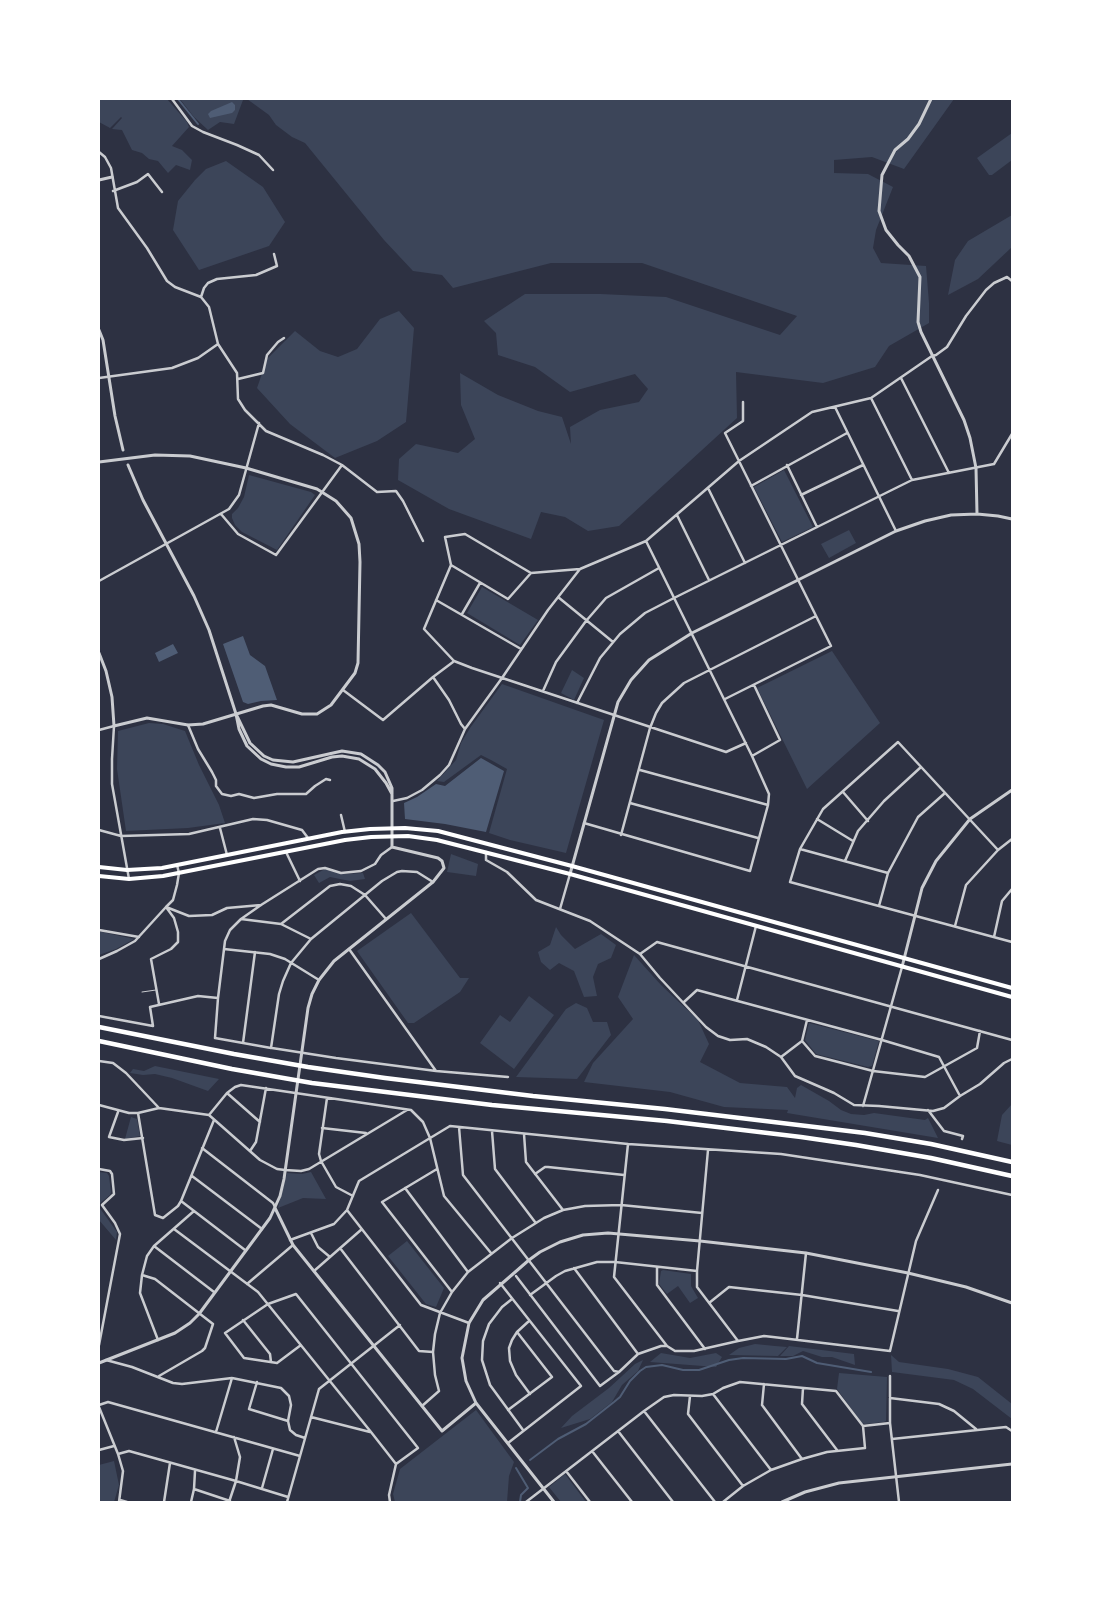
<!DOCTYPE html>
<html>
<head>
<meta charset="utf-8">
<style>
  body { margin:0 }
  #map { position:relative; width:1111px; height:1601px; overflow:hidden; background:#2d3142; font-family:Lato,sans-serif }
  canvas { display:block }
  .frame { position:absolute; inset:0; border:100px solid #fff; pointer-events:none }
</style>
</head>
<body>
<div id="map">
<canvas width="1111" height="1601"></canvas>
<div class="frame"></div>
</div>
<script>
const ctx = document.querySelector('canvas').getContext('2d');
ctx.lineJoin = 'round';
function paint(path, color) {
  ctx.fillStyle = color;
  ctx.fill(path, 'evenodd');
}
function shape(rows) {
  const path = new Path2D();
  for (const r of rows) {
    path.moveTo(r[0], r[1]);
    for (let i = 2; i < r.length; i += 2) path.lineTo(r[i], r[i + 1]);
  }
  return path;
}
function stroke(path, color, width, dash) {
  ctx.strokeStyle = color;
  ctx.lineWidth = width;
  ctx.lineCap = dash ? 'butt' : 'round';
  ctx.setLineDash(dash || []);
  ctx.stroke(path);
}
const green = shape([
  [99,99,167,99,187,122,189,127,172,146,182,150,192,160,190,170,176,165,168,173,158,161,149,159,142,153,132,150,122,130,112,129,122,118,121,117,110,128,99,122],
  [180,99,241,99,243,100,234,124,220,122,208,130,194,117],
  [247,99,954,99,904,169,872,157,834,160,834,173,868,174,893,187,876,230,873,248,881,263,926,266,929,303,929,323,889,346,875,367,823,383,736,372,737,418,619,526,588,531,565,517,541,512,531,539,449,509,398,480,399,459,416,444,458,453,475,439,461,405,460,373,498,395,538,411,562,417,571,444,570,427,600,410,639,402,648,389,635,374,570,392,535,367,498,355,496,333,484,321,525,294,600,294,666,297,780,335,797,316,642,263,551,263,453,288,442,275,413,271,384,240,305,143,292,137,276,125,269,115],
  [1012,133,1012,160,992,175,989,175,977,158],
  [226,161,263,187,285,222,269,246,199,270,173,230,178,201,195,180,206,169],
  [1012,215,1012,247,978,279,948,295,955,260,968,241],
  [399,311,414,328,406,422,377,441,335,458,290,424,257,388,267,359,295,331,320,351,338,357,357,349,380,319],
  [784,470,813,527,782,542,754,487],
  [249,475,311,492,315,495,277,550,242,532,235,525,232,518,232,514,238,508,244,497],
  [849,530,856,543,829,558,821,544],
  [482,587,538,620,520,645,467,613],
  [832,651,880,723,807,789,757,688],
  [572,670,584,678,574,700,561,693],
  [502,684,604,720,566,853,510,840,489,833,507,769,491,760,481,755,444,782,437,781,456,760,461,743,470,728],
  [149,723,163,724,185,731,199,765,219,805,225,823,188,828,126,831,117,769,118,731],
  [451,854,478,864,476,876,447,872],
  [325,869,345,874,363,873,365,879,350,881,330,877,319,883,314,875],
  [411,913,460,978,469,978,460,992,414,1023,408,1023,357,951],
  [556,927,561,935,575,949,601,934,616,945,611,958,598,964,593,977,597,996,584,997,574,971,559,963,550,970,541,962,538,952,550,945],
  [99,932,102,932,134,939,116,949,99,955],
  [634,955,661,985,698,1020,709,1044,700,1062,740,1083,787,1087,795,1098,797,1088,801,1085,829,1101,841,1110,851,1114,864,1115,874,1113,925,1120,928,1118,938,1138,787,1113,788,1110,724,1107,670,1092,584,1082,593,1063,633,1019,618,997],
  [529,996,554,1015,514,1069,480,1043,500,1015,510,1022],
  [576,1003,587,1008,593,1022,607,1022,611,1035,577,1079,516,1077,566,1009],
  [809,1023,879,1041,872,1066,868,1067,816,1054,805,1040],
  [155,1066,219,1079,208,1091,172,1078,155,1074,143,1075,130,1073,133,1069,144,1071],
  [1012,1104,1012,1145,997,1141,1002,1115],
  [131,1117,137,1119,140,1136,125,1139],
  [99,1172,107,1173,109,1176,111,1192,110,1195,99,1204],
  [311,1172,326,1199,303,1198,278,1208,287,1173,302,1174],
  [99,1207,117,1232,116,1240,99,1220],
  [407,1241,444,1288,436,1307,426,1304,388,1256],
  [663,1270,691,1274,691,1286,698,1298,690,1303,678,1286,667,1294,659,1284,661,1271],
  [755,1344,775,1346,787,1347,778,1356,729,1355,739,1348],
  [789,1346,854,1354,855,1365,832,1357,822,1357,803,1351,793,1356,780,1356],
  [661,1353,690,1358,716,1353,722,1357,716,1367,650,1362],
  [891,1355,899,1362,948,1369,978,1377,1012,1404,1012,1419,973,1389,954,1380,892,1372],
  [643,1360,638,1371,622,1385,612,1402,590,1419,561,1428,572,1416,609,1388,635,1364],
  [839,1373,887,1377,886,1421,884,1422,865,1424,862,1423,837,1389],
  [476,1410,514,1462,509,1476,507,1502,395,1502,393,1494,400,1469],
  [114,1461,119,1485,114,1502,99,1502,99,1465],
  [565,1474,586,1502,561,1502,549,1487]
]);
const water = shape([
  [232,102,235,105,235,110,232,113,210,118,208,114,211,111],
  [243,636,250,655,265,666,277,700,261,701,248,704,243,702,223,644],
  [173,644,178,653,159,662,155,653],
  [481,758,504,771,486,832,445,824,405,819,404,803,417,797,436,784,445,786]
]);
const stream = shape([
  [178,99,198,124],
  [530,1460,558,1439,586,1424,614,1402,620,1397,630,1381,640,1371,646,1367,662,1365,683,1370,699,1370,729,1360,743,1358,786,1359,802,1356,817,1363,871,1372],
  [516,1468,528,1488,521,1495,520,1502]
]);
const service = shape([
  [142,992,156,990]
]);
const minor = shape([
  [172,99,192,126,203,132,237,145,259,155,273,170],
  [99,152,105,157,111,168,118,208,147,248,167,281,175,287,201,297,209,307,218,344,237,373,238,399,245,410,266,431,323,455,342,465,377,492,396,491,403,501,423,541],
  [113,191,137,182,148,174,162,192],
  [201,297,204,288,208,283,217,279,256,275,277,266,274,254],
  [99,378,172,368,198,358,218,344],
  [901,378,949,473],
  [238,379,263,373,267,355,278,342,284,338],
  [871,398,912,480],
  [835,407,896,531],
  [787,465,817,527],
  [751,486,847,433],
  [708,488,745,563],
  [801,495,863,465],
  [221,514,238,534,276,555,342,465],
  [677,515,709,580],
  [451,565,508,599,531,573,580,569,646,541,739,461,812,412,871,398,932,356,936,355,947,347,966,316,986,290,994,283,1007,277,1012,281],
  [531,573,465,534,445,537,451,565,424,629,454,661,472,668,726,752,746,743],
  [99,581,229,509,239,495,259,423],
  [558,597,613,642],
  [436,600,521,649],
  [462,614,480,583],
  [453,662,433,677,449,700,461,724,465,729],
  [343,690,383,720,433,677],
  [543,691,556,662,586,621,606,598,659,568],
  [725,699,831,646,725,433,743,421,743,402],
  [577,703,600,658,620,634,645,613,674,598,912,480,994,464,1012,434],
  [188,725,198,749,212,772,216,780,216,786,222,794,231,796,239,794,254,798,277,794,306,794,315,786,326,779,330,780],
  [99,730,114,726,112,759,112,784,129,879],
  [752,756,780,740,754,685],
  [640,770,768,805],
  [843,792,868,821],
  [393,801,407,798,422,790,440,775,449,765,465,729,502,678,548,610,580,569],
  [630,803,758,838],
  [341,815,345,832],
  [817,819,853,841],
  [584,823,750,871,768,805,769,794,752,756,646,541],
  [220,828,227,855],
  [99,830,121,836,189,834,253,819,267,820,302,830,308,838],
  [621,835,650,728,656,713,662,703,684,683,816,616],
  [800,849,888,873],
  [998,850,898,742,823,809,800,849,790,882,1012,942],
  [286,852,300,881],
  [486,852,486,860,507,872,536,900,590,921,640,954,660,978,706,1027,718,1036,730,1040,747,1039,766,1047,781,1057,795,1076,834,1093,854,1105,879,1106,933,1111,944,1108,960,1096,980,1084,1004,1063,1012,1059],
  [845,861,858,831,884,801,921,767],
  [879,906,888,873,918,817,945,793],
  [560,909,570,874],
  [241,919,261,905,318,869,325,868,341,873,361,871,375,864,381,855,392,847],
  [281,924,330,886,340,884,351,886,365,895,386,919],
  [955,926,966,885,998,850,1012,839],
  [99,930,139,937],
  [994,937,1002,901,1012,889],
  [224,949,270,954,285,959,319,980],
  [349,949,436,1071,508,1077],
  [640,954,657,942,1012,1040],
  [99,959,117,951,135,941,166,907,189,916,212,915,227,908,261,905],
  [218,998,225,941,230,930,241,919,281,924,311,939],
  [737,1000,756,926],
  [684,1002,697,990,882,1040,939,1057,960,1096],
  [159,1004,151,959,171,949,178,942,178,932,174,918,166,907,173,900,177,885,179,873,177,865],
  [99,1016,153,1026,150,1007,198,996,218,998,215,1038,271,1048,279,994,283,981,291,963,311,939,382,881,397,872,402,871,417,872,433,882],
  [807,1020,802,1041,815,1056,873,1071,925,1077,977,1048,980,1031],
  [243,1043,255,952],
  [272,1048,336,1058,436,1071],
  [781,1057,802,1041],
  [99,1061,113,1063,126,1073,159,1108,209,1115,260,1160,277,1169,285,1170,301,1171,309,1169,407,1110],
  [227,1093,260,1122],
  [327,1098,319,1154,321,1161,336,1187,353,1196],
  [99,1105,129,1113,138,1113,159,1108],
  [863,1106,902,967],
  [928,1110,944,1131,963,1136,962,1139],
  [118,1112,109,1137,124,1140,143,1138],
  [138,1113,155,1215,163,1218,178,1206,181,1201],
  [209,1115,227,1093,235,1087,241,1085,411,1110,423,1122,430,1138,444,1196,491,1253],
  [214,1120,181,1201,245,1250],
  [459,1127,463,1175,614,1371,619,1372,638,1354,661,1346,667,1346,675,1351,694,1351,738,1341],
  [322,1128,366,1133],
  [492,1131,495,1169,535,1222],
  [524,1134,526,1162,563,1210],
  [628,1144,614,1277,667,1346],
  [202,1148,273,1203,275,1207],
  [708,1150,697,1271,697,1287,738,1341,764,1336,773,1337,890,1351,916,1241,938,1190],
  [250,1151,256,1142,266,1088],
  [99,1169,110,1171,112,1174,114,1194,102,1205,115,1223,120,1234,99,1345],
  [437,1169,382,1202,452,1292],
  [535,1174,545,1167,548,1167,624,1175],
  [192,1176,262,1229],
  [405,1188,468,1272],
  [347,1210,421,1305,469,1323],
  [174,1229,258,1292,371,1432,396,1464,389,1495,390,1502],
  [311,1233,318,1247,330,1257],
  [290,1240,334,1224,347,1210,359,1181,450,1126,628,1144,781,1154,920,1175,1012,1195],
  [154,1246,214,1292],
  [340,1248,419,1351,433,1352],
  [657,1267,657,1285,705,1349],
  [574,1268,638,1354],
  [314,1271,362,1229],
  [142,1275,155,1279,213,1324,205,1348,202,1351,159,1376],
  [516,1276,600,1386,619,1372],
  [500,1283,581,1386,508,1443],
  [247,1284,293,1245],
  [530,1295,556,1276,565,1271,597,1262,615,1262,697,1271],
  [512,1299,502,1307,489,1324,483,1341,482,1360,490,1385,523,1430],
  [709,1303,729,1287,802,1295,898,1311],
  [243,1320,270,1354,271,1362],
  [529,1321,517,1332,512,1340,509,1348,510,1361,516,1375,530,1394],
  [797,1339,806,1253],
  [158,1340,140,1293,142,1275,147,1256,154,1246,194,1211],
  [301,1345,277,1363,244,1358,225,1333,268,1304,296,1294,418,1448,396,1464],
  [106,1360,132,1367,173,1383,182,1384,232,1378,281,1388,289,1396,291,1405,288,1421,290,1430,296,1435,305,1438],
  [257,1382,249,1409,288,1421],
  [764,1384,762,1405,802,1459],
  [803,1388,802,1404,837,1450],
  [713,1394,771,1470],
  [690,1396,688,1414,743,1486],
  [890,1397,890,1376],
  [99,1405,108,1402,300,1456],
  [422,1406,439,1391,435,1375,433,1352,435,1334,440,1313,452,1292,468,1272,512,1238,544,1218,563,1210,585,1206,621,1205,702,1213],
  [99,1407,118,1454,123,1471,119,1502],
  [508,1410,552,1377,517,1332],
  [644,1411,715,1502],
  [311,1417,370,1432],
  [863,1426,890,1423],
  [618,1431,673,1502],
  [216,1432,232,1378],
  [892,1439,1006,1427,1012,1431],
  [99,1450,114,1446],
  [592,1451,632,1502],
  [118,1454,129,1451,236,1481,288,1497],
  [566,1471,590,1502],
  [262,1488,273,1449],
  [194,1489,195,1471],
  [120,1500,127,1502],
  [164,1502,170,1463],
  [191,1502,194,1489,230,1501],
  [229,1502,236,1481,240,1457,234,1437],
  [287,1502,319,1389,400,1325],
  [526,1502,644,1411,664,1397,674,1395,702,1396,713,1394,723,1388,740,1382,836,1391,863,1426,865,1448,827,1452,802,1459,771,1470,743,1486,723,1502],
  [899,1502,890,1423,890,1398,939,1404,954,1411,976,1429]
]);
const tertiary = shape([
  [931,99,919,124,908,139,895,150,882,175,879,211,886,230,898,245,909,256,920,277,918,322,921,332,964,420,970,438,976,468,977,514],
  [99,180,112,177],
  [99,330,103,340,115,416,123,450],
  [99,462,155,455,190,456,246,468,317,489,336,501,351,518,359,544,360,562,358,663,355,673,331,705,317,714,302,714,271,705,263,706,203,724,188,725,147,718,114,726,112,697,106,671,99,653],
  [128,465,143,500,194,596,209,630,236,714,239,729,247,746,261,759,271,764,286,767,299,767,332,757,342,756,359,759,375,769,386,783,392,794],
  [570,874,618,702,631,680,649,660,692,633,896,531,925,521,951,515,977,514,998,516,1012,519],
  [902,967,922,888,936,861,970,819,1012,790],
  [275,1208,293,1245,442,1431,476,1403],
  [99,1363,175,1333,190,1323,199,1314,270,1218,280,1196,284,1179,308,1008,312,994,319,980,334,961,433,882,444,868,442,861,438,858,392,847,392,788,385,772,378,765,361,754,342,751,293,762,273,760,264,756,250,743,236,714],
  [554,1502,476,1403,466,1381,462,1358,469,1323,483,1300,529,1260,540,1252,560,1242,583,1235,608,1233,700,1241,806,1253,908,1273,966,1287,1012,1303],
  [782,1502,805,1492,839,1483,1012,1464]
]);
const primary = shape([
  [99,867,127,870,162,868,342,832,370,829,405,828,438,831,572,866,1012,988],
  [99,876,129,879,163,876,345,840,371,837,408,836,437,840,570,874,1012,997]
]);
const motorway = shape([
  [99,1027,234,1054,308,1067,385,1078,533,1096,665,1109,865,1133,931,1144,1012,1162],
  [99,1041,232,1069,312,1083,492,1105,667,1121,801,1137,856,1145,931,1158,1012,1176]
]);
paint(green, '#3c4559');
paint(water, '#4f5d75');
stroke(stream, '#4f5d75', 2);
stroke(service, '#caccd0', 1);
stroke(minor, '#caccd0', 2.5);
stroke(tertiary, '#caccd0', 3);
stroke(primary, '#fff', 4);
stroke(motorway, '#fff', 4.5);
</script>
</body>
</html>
